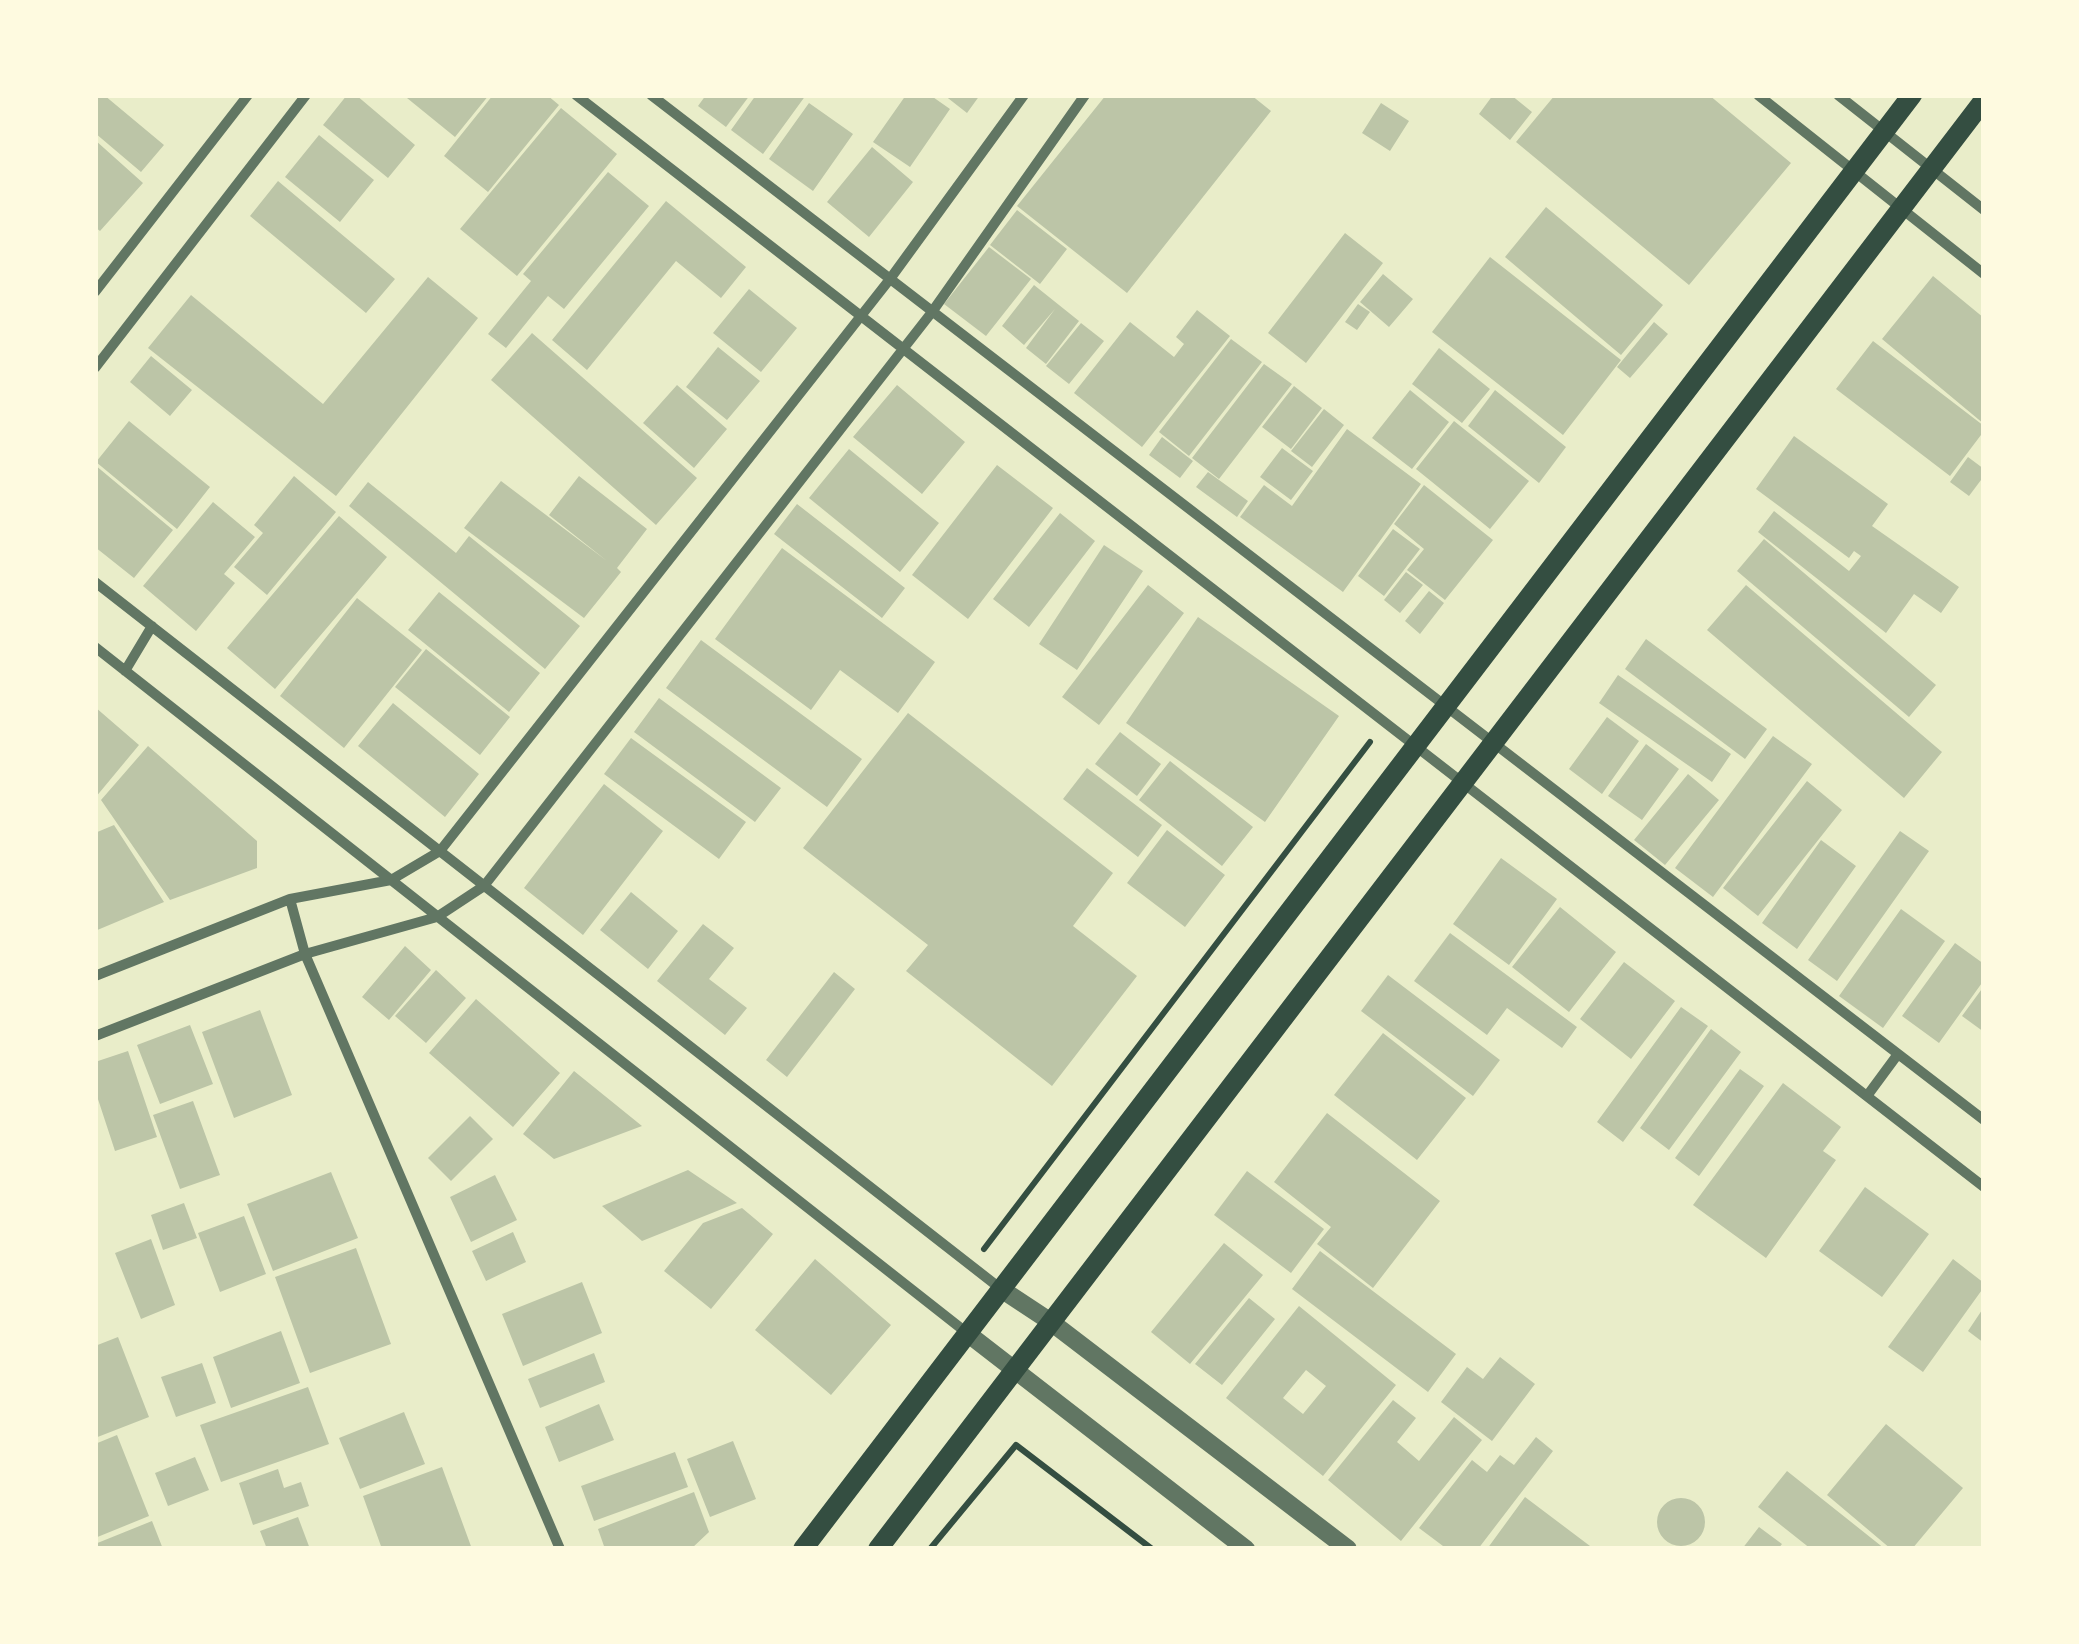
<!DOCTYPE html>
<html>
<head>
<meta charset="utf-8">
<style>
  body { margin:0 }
  #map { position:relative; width:2079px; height:1644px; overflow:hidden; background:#e9edc9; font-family:Arial,sans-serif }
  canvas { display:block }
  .frame { position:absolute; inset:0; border:98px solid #fefae0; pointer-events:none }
</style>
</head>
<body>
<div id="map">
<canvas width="2079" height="1644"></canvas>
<div class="frame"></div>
</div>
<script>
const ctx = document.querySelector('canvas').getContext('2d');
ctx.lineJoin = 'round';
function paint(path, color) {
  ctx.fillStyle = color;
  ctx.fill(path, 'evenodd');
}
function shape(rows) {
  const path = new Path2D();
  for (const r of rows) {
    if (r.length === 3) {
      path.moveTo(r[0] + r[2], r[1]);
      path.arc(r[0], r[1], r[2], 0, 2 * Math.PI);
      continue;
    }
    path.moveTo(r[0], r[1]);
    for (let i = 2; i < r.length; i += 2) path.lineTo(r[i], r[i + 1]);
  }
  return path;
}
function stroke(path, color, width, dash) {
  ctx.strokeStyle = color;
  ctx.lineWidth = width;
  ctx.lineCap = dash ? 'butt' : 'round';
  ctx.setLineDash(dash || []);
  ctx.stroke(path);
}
const building = shape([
  [95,95,104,95,164,145,141,172,95,133],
  [347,95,356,95,415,145,388,178,323,125],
  [410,95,489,95,455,137,407,98],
  [493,95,547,95,559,105,488,192,444,156],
  [706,95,750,95,726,127,698,106],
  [756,95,806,95,763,154,731,130],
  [906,95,930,95,950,109,910,167,873,142],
  [944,95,980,95,967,113],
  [1106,95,1251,95,1271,111,1127,293,1017,206],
  [1493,95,1511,95,1532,112,1510,140,1479,114],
  [1555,95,1709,95,1791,163,1689,285,1516,142],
  [809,103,853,134,813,191,769,159],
  [1381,103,1409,121,1390,151,1362,133],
  [561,108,617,154,517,276,460,229],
  [319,135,374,180,340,222,285,177],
  [95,140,143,183,100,231,95,227],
  [872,147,913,182,869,237,827,202],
  [608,172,649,206,564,309,548,296,506,348,488,334,531,281,523,274],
  [278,181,395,279,366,313,250,216],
  [666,201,746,267,721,298,676,261,587,370,552,340],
  [1546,207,1663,305,1621,355,1505,257],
  [1017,210,1067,249,1040,284,990,245],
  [1345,233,1383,263,1306,363,1268,333],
  [989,247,1031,279,986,336,944,304],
  [1490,257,1621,360,1563,435,1432,332],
  [1383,274,1413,299,1389,327,1360,302],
  [1933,276,1984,318,1984,424,1882,339],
  [428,277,478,318,336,496,148,348,191,295,323,404],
  [1034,285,1079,321,1046,364,1026,348,1055,309,1024,345,1002,326],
  [749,289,797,328,761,372,713,333],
  [1358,304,1370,312,1357,330,1345,322],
  [1197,310,1230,336,1142,447,1074,393,1130,322,1174,357,1184,344,1176,337],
  [1654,322,1668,334,1630,378,1617,367],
  [1081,323,1104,341,1069,384,1046,366],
  [532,333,697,478,656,525,491,380],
  [1231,339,1262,362,1189,456,1159,432],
  [1873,341,1984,426,1984,431,1950,476,1836,389],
  [718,347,760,381,727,420,686,387],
  [1439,348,1490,389,1462,423,1412,384],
  [151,356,192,390,170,416,130,382],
  [1264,364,1292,384,1219,479,1192,458],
  [677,385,727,429,694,468,643,423],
  [897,385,965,442,922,494,853,437],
  [1294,386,1322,408,1291,449,1262,427],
  [1410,390,1449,422,1412,469,1372,438],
  [1495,390,1566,447,1539,483,1468,426],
  [1324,409,1344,425,1312,467,1291,451],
  [129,421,210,487,177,529,96,462],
  [1454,421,1529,481,1490,529,1416,469],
  [1347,429,1421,484,1343,592,1240,517,1264,485,1292,506],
  [1794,436,1888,504,1872,526,1959,587,1941,613,1914,594,1886,633,1758,532,1774,511,1849,571,1861,556,1854,551,1849,558,1756,489],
  [1162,437,1193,461,1180,478,1149,455],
  [1282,448,1313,471,1291,500,1260,477],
  [849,449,939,523,900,572,809,498],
  [1968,457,1984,469,1984,476,1969,496,1950,482],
  [95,465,173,530,134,578,95,547],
  [997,465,1053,508,968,619,912,575],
  [1208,472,1248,501,1237,517,1196,487],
  [294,476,336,512,267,595,234,567,263,533,254,525],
  [579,476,647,529,617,568,621,572,584,618,464,528,501,481,607,561,549,515],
  [368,482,456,553,469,536,580,626,545,669,349,506],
  [1424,485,1493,540,1445,600,1407,570,1424,549,1394,524],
  [213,502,255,537,224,574,235,583,196,631,143,586],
  [797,504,905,588,882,618,774,534],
  [1060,513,1095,541,1029,627,993,599],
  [339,516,387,557,275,689,227,648],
  [1393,529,1420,549,1384,596,1358,576],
  [1764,539,1936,685,1909,717,1737,571],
  [1104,545,1143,571,1077,670,1039,644],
  [782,548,935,662,898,713,840,670,811,710,715,639],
  [1406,572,1423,585,1400,613,1384,600],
  [1148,585,1184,613,1099,725,1062,697],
  [1746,585,1942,752,1904,798,1707,630],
  [1429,591,1444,603,1420,634,1405,621],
  [439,592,540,673,509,712,408,630],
  [357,598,422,650,344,748,280,696],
  [1198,617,1339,716,1265,822,1126,723],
  [1646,639,1767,729,1745,759,1625,669],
  [701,640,862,759,827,807,666,688],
  [426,649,510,717,480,755,395,687],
  [1618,675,1731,754,1712,782,1599,703],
  [659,698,781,788,755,822,634,732],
  [393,703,479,774,445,817,358,746],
  [95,707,139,745,95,798],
  [908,713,1113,873,1073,926,1137,976,1052,1086,906,971,928,945,803,848],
  [1607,717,1639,741,1602,794,1569,769],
  [1120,732,1161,764,1137,796,1095,764],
  [1773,736,1812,764,1713,897,1675,868],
  [631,738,746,822,719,859,604,774],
  [1646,744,1679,769,1642,820,1608,796],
  [148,746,257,841,257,868,170,900,101,800],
  [1170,761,1253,827,1222,866,1139,800],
  [1087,768,1162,825,1138,857,1063,799],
  [1688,774,1719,800,1665,865,1634,840],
  [1807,781,1842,810,1758,916,1723,888],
  [604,784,663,831,583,935,524,888],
  [114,825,164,902,95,931,95,833],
  [1167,830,1225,875,1185,927,1127,883],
  [1900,831,1929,851,1837,981,1808,960],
  [1821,840,1856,866,1797,949,1762,923],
  [1501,858,1557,899,1509,965,1453,924],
  [631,892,678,931,648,969,600,930],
  [1560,907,1616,952,1569,1012,1512,967],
  [1901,909,1945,941,1883,1028,1839,996],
  [703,924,734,948,709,979,747,1008,725,1035,657,981],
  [1450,933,1577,1027,1562,1048,1507,1008,1487,1035,1414,981],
  [1955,943,1984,964,1984,980,1939,1043,1902,1016],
  [405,946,431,970,389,1020,362,997],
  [1624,962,1675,1001,1631,1059,1580,1019],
  [436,970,466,998,426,1043,395,1016],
  [834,972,855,989,787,1077,766,1060],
  [1388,975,1500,1060,1473,1096,1361,1011],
  [1984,986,1984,1032,1962,1016],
  [476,999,560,1073,513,1127,429,1053],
  [1681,1007,1708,1026,1623,1142,1597,1122],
  [260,1010,292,1095,234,1118,202,1032],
  [190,1025,213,1084,160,1104,137,1045],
  [1711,1029,1741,1052,1669,1150,1640,1128],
  [1383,1033,1466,1098,1417,1160,1334,1095],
  [128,1051,157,1137,115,1151,95,1090,95,1062],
  [1740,1069,1764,1086,1699,1176,1675,1158],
  [574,1071,642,1126,554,1159,523,1134],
  [1783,1083,1841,1127,1823,1151,1836,1160,1766,1258,1693,1205],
  [193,1101,220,1175,180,1189,153,1115],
  [1327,1113,1440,1201,1373,1288,1317,1244,1331,1227,1274,1182],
  [470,1116,493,1139,451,1181,428,1158],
  [688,1170,737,1203,642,1241,602,1206],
  [1247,1171,1324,1229,1291,1273,1214,1215],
  [331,1172,358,1238,273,1271,247,1204],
  [495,1175,517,1220,471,1242,450,1197],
  [1865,1187,1929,1234,1882,1297,1819,1251],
  [184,1203,197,1238,163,1250,151,1215],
  [742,1208,773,1234,711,1309,664,1271,703,1223],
  [244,1216,266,1274,220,1292,198,1233],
  [513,1232,526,1262,486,1281,472,1251],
  [151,1239,175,1305,141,1319,115,1253],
  [1224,1243,1263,1275,1190,1364,1151,1332],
  [356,1248,391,1344,310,1373,275,1277],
  [1320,1251,1456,1354,1428,1392,1292,1289],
  [815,1259,891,1325,831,1395,755,1330],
  [1953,1259,1984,1283,1984,1287,1923,1372,1888,1347],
  [582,1282,602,1333,523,1366,502,1314],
  [1249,1298,1275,1319,1222,1385,1195,1364],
  [1299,1306,1396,1385,1323,1476,1226,1398],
  [1306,1370,1326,1386,1303,1414,1283,1398],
  [1984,1307,1984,1343,1968,1331],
  [281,1331,300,1383,231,1408,213,1357],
  [118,1337,149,1417,95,1438,95,1346],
  [594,1353,605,1382,540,1408,528,1379],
  [1500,1357,1535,1384,1492,1441,1441,1402,1467,1367,1483,1379],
  [202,1363,216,1403,176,1417,161,1377],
  [308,1387,329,1444,221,1482,200,1425],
  [1393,1400,1416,1418,1397,1442,1419,1461,1454,1417,1482,1440,1401,1541,1328,1480],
  [599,1404,614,1440,559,1462,545,1427],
  [404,1412,425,1464,360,1489,339,1438],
  [1886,1424,1963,1488,1912,1549,1891,1549,1827,1495],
  [117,1435,149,1516,95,1538,95,1444],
  [1536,1437,1553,1451,1478,1549,1447,1549,1419,1528,1472,1460,1487,1472,1500,1455,1514,1465],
  [733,1441,756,1499,710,1517,687,1459],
  [675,1452,688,1487,594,1521,581,1486],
  [195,1457,209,1490,168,1506,155,1473],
  [442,1467,472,1549,382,1549,363,1496],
  [278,1469,284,1488,301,1482,309,1506,253,1525,239,1483],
  [1787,1471,1885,1549,1811,1549,1758,1507],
  [694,1492,709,1532,691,1549,605,1549,598,1529],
  [1525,1497,1590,1546,1588,1549,1487,1549],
  [1681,1522,24],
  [298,1517,310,1549,267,1549,260,1531],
  [152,1521,163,1549,95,1549,95,1544],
  [1759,1527,1782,1544,1778,1549,1742,1549]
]);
const path = shape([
  [984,1249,1370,742],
  [930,1549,1016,1445,1152,1549]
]);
const minor = shape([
  [576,95,1984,1187],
  [651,95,1984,1120],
  [1758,95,1984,274],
  [1838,95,1984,210],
  [95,292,248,95],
  [95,368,306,95],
  [95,582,1001,1289],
  [95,647,967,1333],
  [125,671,152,626],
  [290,899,305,954,560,1549],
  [95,976,290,899,391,880,440,851,890,279,1024,95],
  [95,1036,305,954,437,917,484,886,932,312,1085,95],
  [1867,1096,1898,1054]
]);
const tertiary = shape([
  [1001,1289,1051,1322,1348,1549],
  [967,1333,1246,1549]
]);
const secondary = shape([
  [803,1549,1912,95],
  [878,1549,1984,100]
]);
paint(building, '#bcc5a7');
stroke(path, '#344e41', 6);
stroke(minor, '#617663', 10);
stroke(tertiary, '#617663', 18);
stroke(secondary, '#344e41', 20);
</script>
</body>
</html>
